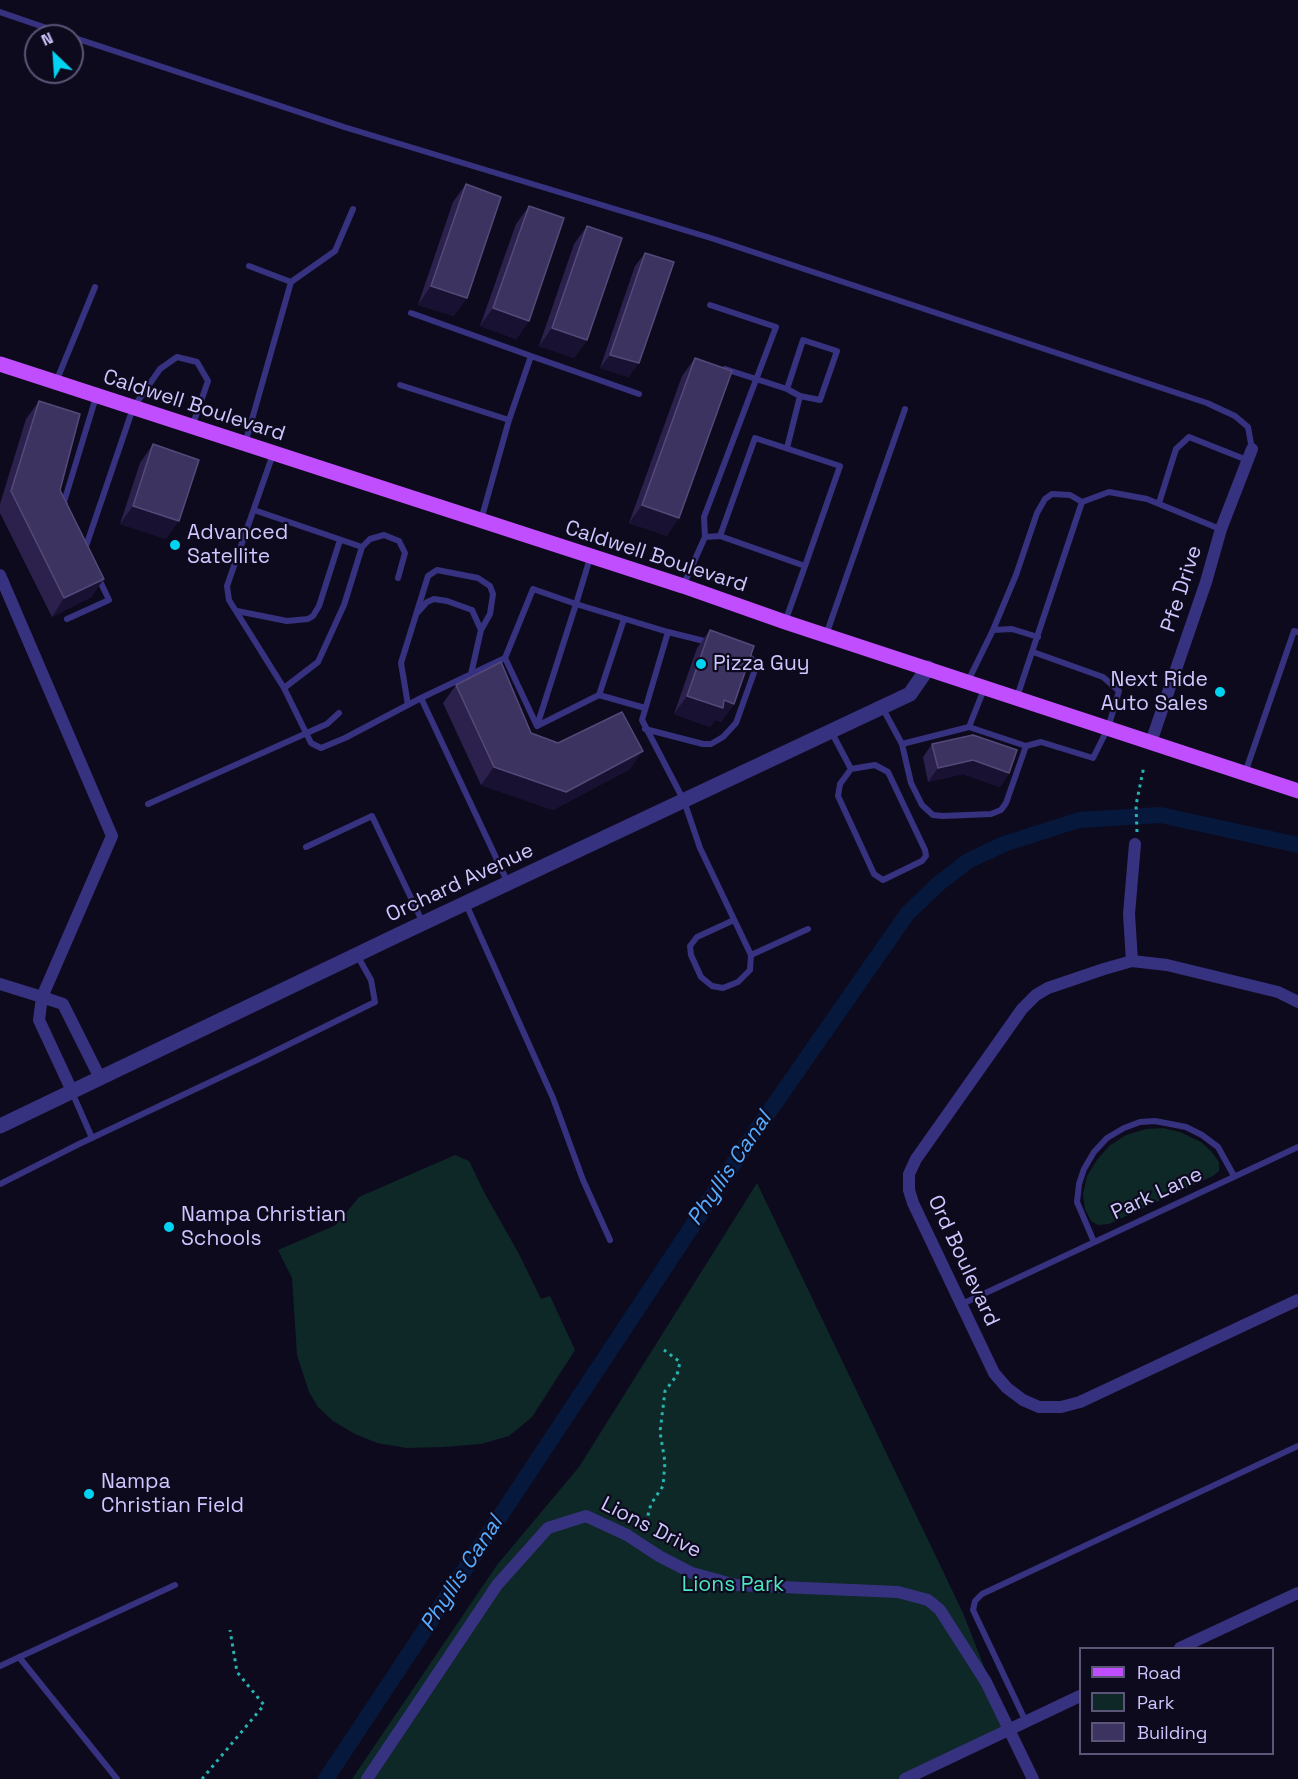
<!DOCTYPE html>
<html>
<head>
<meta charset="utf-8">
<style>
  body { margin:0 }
  #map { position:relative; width:1298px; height:1779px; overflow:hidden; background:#0e0a1d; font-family:"Space Grotesk",sans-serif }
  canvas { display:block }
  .legend { position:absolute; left:1079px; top:1647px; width:195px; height:108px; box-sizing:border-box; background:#0e0a1d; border:2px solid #5b5677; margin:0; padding:8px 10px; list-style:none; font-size:18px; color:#cec7ff }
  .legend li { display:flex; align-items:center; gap:12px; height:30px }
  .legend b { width:30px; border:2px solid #5b5677 }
  .north { position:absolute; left:24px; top:24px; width:60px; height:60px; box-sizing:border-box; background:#0e0a1d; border:2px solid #5b5677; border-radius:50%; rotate:335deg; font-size:16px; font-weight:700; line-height:24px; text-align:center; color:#cec7ff }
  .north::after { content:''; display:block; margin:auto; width:21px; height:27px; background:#00d4f2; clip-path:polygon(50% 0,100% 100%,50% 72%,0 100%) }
</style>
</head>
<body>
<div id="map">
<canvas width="1298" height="1779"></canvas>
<ul class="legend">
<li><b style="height:8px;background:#c04eff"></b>Road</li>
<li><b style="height:16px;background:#0d2827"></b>Park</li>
<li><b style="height:16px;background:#3d3360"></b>Building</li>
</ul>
<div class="north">N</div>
</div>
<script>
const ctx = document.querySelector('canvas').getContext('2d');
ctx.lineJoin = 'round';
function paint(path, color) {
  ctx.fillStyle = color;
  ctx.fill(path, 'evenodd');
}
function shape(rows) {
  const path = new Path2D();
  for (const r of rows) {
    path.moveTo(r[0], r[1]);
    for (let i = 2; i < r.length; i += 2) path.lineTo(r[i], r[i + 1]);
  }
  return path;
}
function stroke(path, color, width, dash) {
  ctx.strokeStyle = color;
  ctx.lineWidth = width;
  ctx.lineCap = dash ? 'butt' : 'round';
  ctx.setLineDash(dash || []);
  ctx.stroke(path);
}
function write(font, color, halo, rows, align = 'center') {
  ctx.font = font + ' "Space Grotesk",sans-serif';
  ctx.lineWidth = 4.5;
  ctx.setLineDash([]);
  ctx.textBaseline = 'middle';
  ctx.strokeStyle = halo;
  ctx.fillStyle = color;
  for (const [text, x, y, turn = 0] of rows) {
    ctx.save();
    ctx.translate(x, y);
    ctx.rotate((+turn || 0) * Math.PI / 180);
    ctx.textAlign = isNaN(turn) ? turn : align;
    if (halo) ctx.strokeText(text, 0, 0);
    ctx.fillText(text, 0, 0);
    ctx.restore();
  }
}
const green = shape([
  [1163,1128,1180,1132,1201,1142,1211,1151,1219,1162,1219,1171,1213,1176,1109,1224,1098,1225,1091,1221,1085,1209,1083,1194,1087,1176,1097,1160,1109,1146,1126,1135,1146,1129],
  [455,1155,469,1161,484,1192,519,1254,541,1299,550,1296,575,1350,532,1417,509,1436,481,1444,443,1447,407,1448,377,1443,355,1434,333,1421,318,1407,309,1392,297,1355,292,1278,278,1250,336,1225,359,1197],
  [757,1183,963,1613,1009,1730,905,1779,352,1779,497,1565,579,1467]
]);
const canal = shape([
  [326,1779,748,1142,907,914,937,885,968,861,1004,844,1079,820,1160,815,1298,845]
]);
const path = shape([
  [1137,832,1136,805,1144,766],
  [644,1530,651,1504,663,1486,665,1462,660,1432,665,1391,677,1375,680,1362,664,1350],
  [202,1779,264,1705,237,1672,230,1630]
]);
const service = shape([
  [0,12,70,36],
  [72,37,344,127,714,239,1207,403,1235,416,1248,427,1252,449],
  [249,266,291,282],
  [411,313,531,356,509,420],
  [531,356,639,394],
  [725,369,787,389,800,396,820,400,837,351,803,340,787,389],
  [56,382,95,287],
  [400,385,509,420,481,520],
  [245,444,291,282,335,251,353,209],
  [787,448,800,396],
  [273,454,227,586,229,600,284,688,311,743,321,748,345,738,421,698],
  [1082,502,1109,492,1147,499,1220,529],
  [1159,503,1176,449,1189,437,1247,460],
  [65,504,64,502,96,397],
  [254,510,362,547,370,539,384,535,399,541,405,553,398,578],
  [720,536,755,438,840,466,805,566],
  [705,537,704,517,776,327,710,305],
  [85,549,133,408,160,369,177,357,197,362,208,381,192,427],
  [590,558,576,604,668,632,642,720,684,801,700,848,751,955,808,929],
  [683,586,705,537,720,536,805,566,785,622],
  [533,589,576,604,537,726,505,658,533,589],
  [237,611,287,621,308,619,313,616,319,606,340,540],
  [418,612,427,602,434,599,447,601,472,610,481,630],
  [67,619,109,600,98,577],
  [993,630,1016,575,1037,513,1045,499,1052,494,1070,495,1082,502,1017,697],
  [668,632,708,642],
  [826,635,905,409],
  [505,658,421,698,508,883],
  [968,681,993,630,1012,629,1038,637],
  [284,688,318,662,344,605,362,547],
  [599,695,645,708],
  [408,705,401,663,428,576,437,570,478,578,490,586,493,594,490,614,481,630,471,674],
  [882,707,902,744,969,727,984,689],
  [537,726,599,695,624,619],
  [969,727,1026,746,1041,742,1093,758,1108,728,1119,691,1103,677,1033,652],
  [645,729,703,744,711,744,723,737,736,723,756,667,752,659,743,653],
  [832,733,851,769,875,765,888,772,925,850,926,856,922,861,883,880,874,874,838,796,840,784,851,769],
  [902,744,911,783,922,805,933,815,942,816,991,814,1001,810,1006,803,1026,746],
  [1245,773,1294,631,1298,632],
  [148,804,327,724,339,713],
  [306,847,372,816,423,923],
  [466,904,553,1098,583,1180,610,1240],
  [734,920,697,937,690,946,691,955,701,977,712,986,723,988,738,982,750,970,751,955],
  [72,1092,92,1138],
  [0,1184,79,1144,257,1060,375,1002,371,980,357,955],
  [1094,1242,1077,1202,1079,1184,1084,1169,1094,1152,1107,1138,1124,1128,1140,1122,1155,1121,1186,1127,1202,1135,1218,1147,1234,1176],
  [962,1304,1298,1147],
  [19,1657,117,1779],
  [0,1666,175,1585],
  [1026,1722,973,1610,975,1601,982,1594,1298,1446]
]);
const minor = shape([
  [0,575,112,836,42,997,0,984],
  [1151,742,1206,582,1221,529,1252,449],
  [1132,961,1129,914,1135,844],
  [1298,1002,1278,992,1167,965,1132,961,1104,969,1048,988,1036,995,1022,1009,916,1159,909,1174,909,1190,913,1203,994,1373,1007,1388,1023,1400,1039,1407,1061,1407,1080,1402,1298,1300],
  [72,1091,39,1020,42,997,63,1004,100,1078],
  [1180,1648,1298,1593],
  [367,1779,497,1585,548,1528,586,1516,627,1535,659,1556,692,1573,736,1585,898,1592,928,1600,940,1610,986,1682,1033,1779],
  [905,1779,1080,1696]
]);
const tertiary = shape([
  [0,1126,400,934,910,694,928,668]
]);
const primary = shape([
  [0,364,683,586,785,622,1298,791]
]);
const wall = shape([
  [466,184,454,316,418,305,453,202],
  [529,206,529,321,516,339,480,326,516,224],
  [587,226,587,340,574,358,539,346,574,244],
  [645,253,629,377,600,368,635,266],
  [695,358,667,536,629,523,682,376],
  [39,401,60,490,104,579,91,597,52,617,0,513,0,504,26,419],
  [153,444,166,539,120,524,140,463],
  [710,630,734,704,721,722,715,720,710,727,674,714,697,648],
  [456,685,531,733,630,769,553,810,481,785,443,703],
  [932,744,1009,773,1000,787,963,774,928,782,923,757]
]);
const shadedWall = shape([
  [431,286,467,298,454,316,418,305],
  [493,308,529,321,516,339,480,326],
  [552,328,587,340,574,358,539,346],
  [610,355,639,363,629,377,600,368],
  [642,505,679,518,667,536,629,523],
  [133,506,179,521,166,539,120,524],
  [104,579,91,597,52,617,64,598],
  [687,696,724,700,734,704,721,722,715,720,710,727,674,714],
  [643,751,630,769,553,810,481,785,494,767],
  [973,760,1009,773,1000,787,963,774,928,782,938,768]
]);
const building = shape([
  [466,184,501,197,467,298,431,286,466,184],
  [529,206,564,218,529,321,493,308,529,206],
  [587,226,622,238,587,340,552,328,587,226],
  [645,253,674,262,639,363,610,355,645,253],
  [695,358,732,371,679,518,642,505,695,358],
  [39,401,80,414,60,490,104,579,64,598,11,491,39,401],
  [153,444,199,460,179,521,133,506,153,444],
  [710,630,754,646,734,704,724,700,723,708,687,696,710,630],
  [501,662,531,733,558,743,622,712,643,751,566,792,494,767,456,685,501,662],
  [973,735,1017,750,1009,773,973,760,938,768,932,744,973,735]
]);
const markers = [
  [175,545,6,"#00d4f2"],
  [701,664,6,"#00d4f2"],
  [1220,692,6,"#00d4f2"],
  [169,1227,6,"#00d4f2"],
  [89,1494,6,"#00d4f2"]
];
const streetNames = [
  ["Caldwell Boulevard",194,406,18],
  ["Caldwell Boulevard",656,557,18],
  ["Pfe Drive",1182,589,-72],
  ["Orchard Avenue",460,883,-25],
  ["Park Lane",1157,1194,-25],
  ["Ord Boulevard",963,1261,65],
  ["Lions Drive",651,1528,27]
];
const poiNames = [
  ["Advanced",187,533],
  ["Satellite",187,557],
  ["Pizza Guy",713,664],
  ["Next Ride",1208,680,"right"],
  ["Auto Sales",1208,704,"right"],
  ["Nampa Christian",181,1215],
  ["Schools",181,1239],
  ["Nampa",101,1482],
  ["Christian Field",101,1506]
];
const parkNames = [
  ["Lions Park",733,1585]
];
const waterNames = [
  ["Phyllis Canal",730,1169,-56],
  ["Phyllis Canal",462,1574,-57]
];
paint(green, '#0d2827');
stroke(canal, '#06183b', 16);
stroke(path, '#25b4af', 3, [3, 4.5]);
stroke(service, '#37327f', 6);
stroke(minor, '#37327f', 12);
stroke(tertiary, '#37327f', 15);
stroke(primary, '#c04eff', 15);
paint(wall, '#2b214c');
paint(shadedWall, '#181131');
paint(building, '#3d3360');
stroke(building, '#544a79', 1.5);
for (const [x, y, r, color] of markers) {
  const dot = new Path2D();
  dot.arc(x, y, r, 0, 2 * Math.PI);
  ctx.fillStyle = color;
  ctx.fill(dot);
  stroke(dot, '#0e0a1d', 2);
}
write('21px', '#cec7ff', '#0e0a1d', streetNames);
write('21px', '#cec7ff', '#0e0a1d', poiNames, 'left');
write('21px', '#4ce5c2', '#0e0a1d', parkNames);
write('italic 22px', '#55acff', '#0e0a1d', waterNames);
</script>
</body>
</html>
